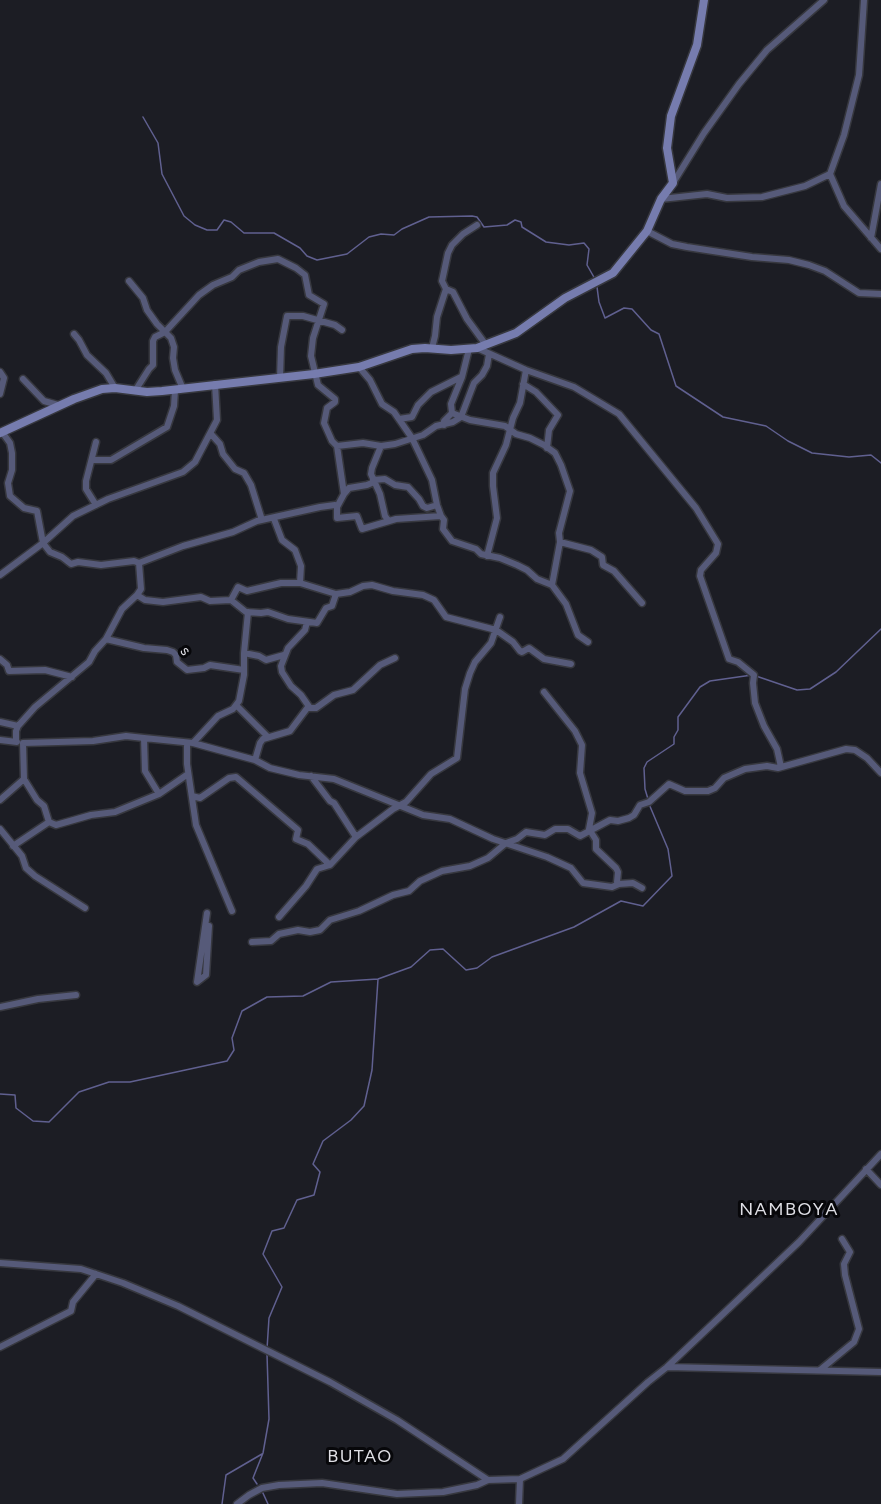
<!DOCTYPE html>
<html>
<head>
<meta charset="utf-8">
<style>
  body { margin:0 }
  canvas { display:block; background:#1c1d24 }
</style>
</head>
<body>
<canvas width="881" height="1504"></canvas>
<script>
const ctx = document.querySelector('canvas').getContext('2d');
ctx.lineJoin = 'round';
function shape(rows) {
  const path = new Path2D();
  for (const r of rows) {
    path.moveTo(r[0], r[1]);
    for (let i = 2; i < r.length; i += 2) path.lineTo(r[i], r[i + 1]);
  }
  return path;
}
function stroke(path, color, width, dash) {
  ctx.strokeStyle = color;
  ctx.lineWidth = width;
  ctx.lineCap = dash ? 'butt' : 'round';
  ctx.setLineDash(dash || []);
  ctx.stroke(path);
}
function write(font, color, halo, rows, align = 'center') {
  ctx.font = font + ' Figtree,sans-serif';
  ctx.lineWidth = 6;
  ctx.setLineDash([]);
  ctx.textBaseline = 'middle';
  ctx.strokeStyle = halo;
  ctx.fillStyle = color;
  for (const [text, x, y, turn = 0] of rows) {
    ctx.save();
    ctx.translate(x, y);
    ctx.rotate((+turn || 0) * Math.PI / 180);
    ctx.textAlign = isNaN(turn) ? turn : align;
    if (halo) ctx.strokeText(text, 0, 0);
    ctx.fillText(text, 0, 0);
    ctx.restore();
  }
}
const stream = shape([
  [143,117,158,143,162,174,184,216,195,225,207,230,217,230,224,220,231,222,244,233,274,233,300,248,307,256,317,260,347,254,369,237,381,234,394,235,402,229,429,217,472,216,477,217,484,227,507,225,515,220,521,222,522,227,546,242,569,245,584,243,589,249,587,265,595,279],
  [597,287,599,302,605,318,624,308,632,309,651,330,659,334,676,386,723,417,766,426,788,441,812,453,849,457,871,455,881,463],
  [756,676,797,690,810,689,836,672,881,629],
  [648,799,645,789,644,768,647,762,674,744,674,737,678,730,678,717,700,687,710,681,752,675],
  [0,1094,15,1095,16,1108,33,1121,49,1122,79,1092,109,1082,130,1082,227,1061,234,1050,232,1038,242,1011,267,997,303,996,331,982,378,979,411,967,430,950,443,949,466,970,477,968,492,957,574,927,621,901,643,906,672,876,668,849,649,804],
  [267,1349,269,1318,282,1287,263,1254,272,1231,284,1228,297,1200,314,1195,320,1172,313,1164,323,1141,351,1120,364,1106,372,1070,378,979],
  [257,1484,253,1478,263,1453,269,1419,267,1354],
  [262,1491,268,1504],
  [222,1504,226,1475,262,1454]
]);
const street = shape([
  [830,174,844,206,881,249],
  [673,183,704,133,739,84,767,50,824,0],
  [661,199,707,194,727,198,762,197,805,186,830,174,844,135,859,75,864,0],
  [647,231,672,244,687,247,752,257,789,260,809,265,825,271,859,293,881,294],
  [871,238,881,184],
  [129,281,143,298,147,310,157,324,171,338,174,347,173,358,175,370,183,389],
  [446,289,453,292,467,319,486,345],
  [74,334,79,340,87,355,106,373,115,388],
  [432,348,435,336,437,317,446,289,442,281,448,253,452,245,463,234,477,225],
  [477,348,526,370,574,387,619,414,696,508,718,544,716,553,701,570,700,576,729,659,738,662,754,675,753,683,755,703,764,726,777,749,781,767],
  [359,367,370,380,382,404,394,412,412,438,432,480,437,505,441,516],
  [0,372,4,378,0,394],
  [280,378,281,347,287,316,303,316,335,325,342,330],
  [23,379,44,401,58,405],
  [523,384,536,392,558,415,549,430,547,448],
  [135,391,149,369,153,365,153,341,155,337,165,332,199,295,213,285,232,277,239,270,259,262,278,259,296,268,305,275,309,295,324,304,313,338,311,356,318,385,335,399,335,402,327,408,324,423,332,441,337,446,344,494,337,507],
  [452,413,470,420,505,426,516,434,530,438,544,445,555,453,561,465,570,491,559,533,560,542,552,585],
  [399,419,412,417,418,405,431,392,461,377],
  [444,425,444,421,452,413,451,404,462,377,469,349],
  [2,432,10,443,12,453,12,470,8,483,10,496,24,508,37,511,43,543,50,552,62,557,71,564,78,562,101,565,134,561,139,563,183,546,233,532,257,521,320,507,335,505,337,507,337,518,357,516,362,529,396,519,441,516,444,520,443,529,452,541,476,549,481,554,500,558,517,565,527,570,537,579,552,585,566,604,578,635,588,642],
  [211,434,220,444,223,454,235,469,244,473,251,485,262,520],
  [337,446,363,443,381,446,395,444,423,435,436,426,453,422,461,417,474,383,482,375,487,366,489,354],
  [381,446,372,468,371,474,380,494,385,516,388,520],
  [92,460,111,460,167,427,174,406,175,390],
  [373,480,385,479,395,485,408,487,419,499,423,506,427,508,437,505],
  [344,494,349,488,367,485,374,482],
  [96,505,86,489,86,481,96,442],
  [274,519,282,540,295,550,301,566,300,583],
  [560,542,591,550,602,557,603,565,614,571,642,603],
  [487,556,497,518,493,486,493,473,506,445,513,418,520,403,526,370],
  [0,575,43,543,73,516,108,499,183,472,195,462,217,420,215,384],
  [137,595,145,600,163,602,201,597,210,601,231,600,238,587,247,591,281,583,300,583,336,594,350,592,363,586,372,585,393,591,423,595,434,600,446,617,496,630,513,642,520,651,522,652,529,648,544,659,571,664],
  [231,600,246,612,261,613,268,612,288,619,317,623,326,608,332,606,336,594],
  [307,622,305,630,288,648,281,666,282,672,291,686,301,695,310,708,316,708,334,695,353,690,380,665,395,658],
  [106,639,144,648,167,650,173,652,176,655,177,662,187,670,204,668,210,665,244,670],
  [244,653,259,656,266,660,284,655],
  [0,659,7,665,9,671,45,670,72,677],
  [544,692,575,731,582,745,580,773,592,813,589,829,596,840,596,849,616,868,618,872,617,882,619,884],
  [236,705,268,737],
  [0,722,18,726],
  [144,738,145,771,159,794],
  [0,740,17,742],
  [16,742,16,731,18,726,35,707,89,662,95,651,106,639,122,609,137,595,141,589,139,563],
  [187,743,187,764,196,825,232,911],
  [193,743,218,716,233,709,239,701,244,675,244,653,248,612],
  [255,760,260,743,263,739,290,731,308,707],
  [311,776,330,801,334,803,356,837],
  [192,796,200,798,229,778,236,777,298,830,296,839,308,844,330,865],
  [0,800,24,779],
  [49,822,44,806,37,800,24,779,23,743,93,741,126,736,144,738,193,743,255,760,270,768,299,775,334,779,423,815,450,819,493,839,547,857,571,868,583,883,612,887,619,884,633,883,642,888],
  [0,829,22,856,26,868,35,876,85,908],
  [13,846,49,822,56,825,91,815,115,812,159,794,188,774],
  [207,913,197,982,206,975,209,926],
  [279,917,306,886,317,869,330,865,356,837,393,809,406,802,431,774,457,758,465,689,470,673,475,662,491,643,500,617],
  [252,942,271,941,279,934,298,930,310,932,320,930,330,920,359,911,393,895,409,891,420,881,442,871,470,866,488,858,506,843,517,839,526,832,545,835,555,829,568,829,580,836,610,820,618,821,629,818,634,815,640,805,649,802,669,784,685,791,708,791,715,788,724,778,745,769,767,766,778,768,846,749,855,750,867,758,881,773],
  [0,1007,38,999,76,995],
  [866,1169,881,1185],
  [0,1263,81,1269,123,1283,178,1306,330,1382,397,1420,488,1480],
  [0,1347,71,1311,73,1302,96,1274],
  [667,1367,881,1372],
  [820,1370,854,1342,859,1329,845,1275,844,1264,850,1252,842,1239],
  [237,1504,249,1495,262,1488,279,1485,322,1483,397,1494,443,1492,477,1485,488,1480,520,1479,563,1459,648,1382,667,1367,799,1242,881,1154],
  [519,1504,520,1479]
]);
const secondary = shape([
  [0,433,74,399,102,389,115,388,147,392,162,391,314,374,359,367,412,349,425,348,451,350,477,348,516,333,565,298,613,273,647,231,661,199,673,183,667,148,671,116,697,45,704,0]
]);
const streetNames = [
  ["s",185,651,52]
];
const quarterNames = [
  ["NAMBOYA",789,1210],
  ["BUTAO",360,1457]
];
stroke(stream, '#606090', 1.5);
stroke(street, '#37383f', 9);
stroke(secondary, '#37383f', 11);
stroke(street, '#565a79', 6);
stroke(secondary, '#767cae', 8);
write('15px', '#dfdfe5', '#07070a', streetNames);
ctx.letterSpacing = '1.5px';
write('18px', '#dfdfe5', '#07070a', quarterNames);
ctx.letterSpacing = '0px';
</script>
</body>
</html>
